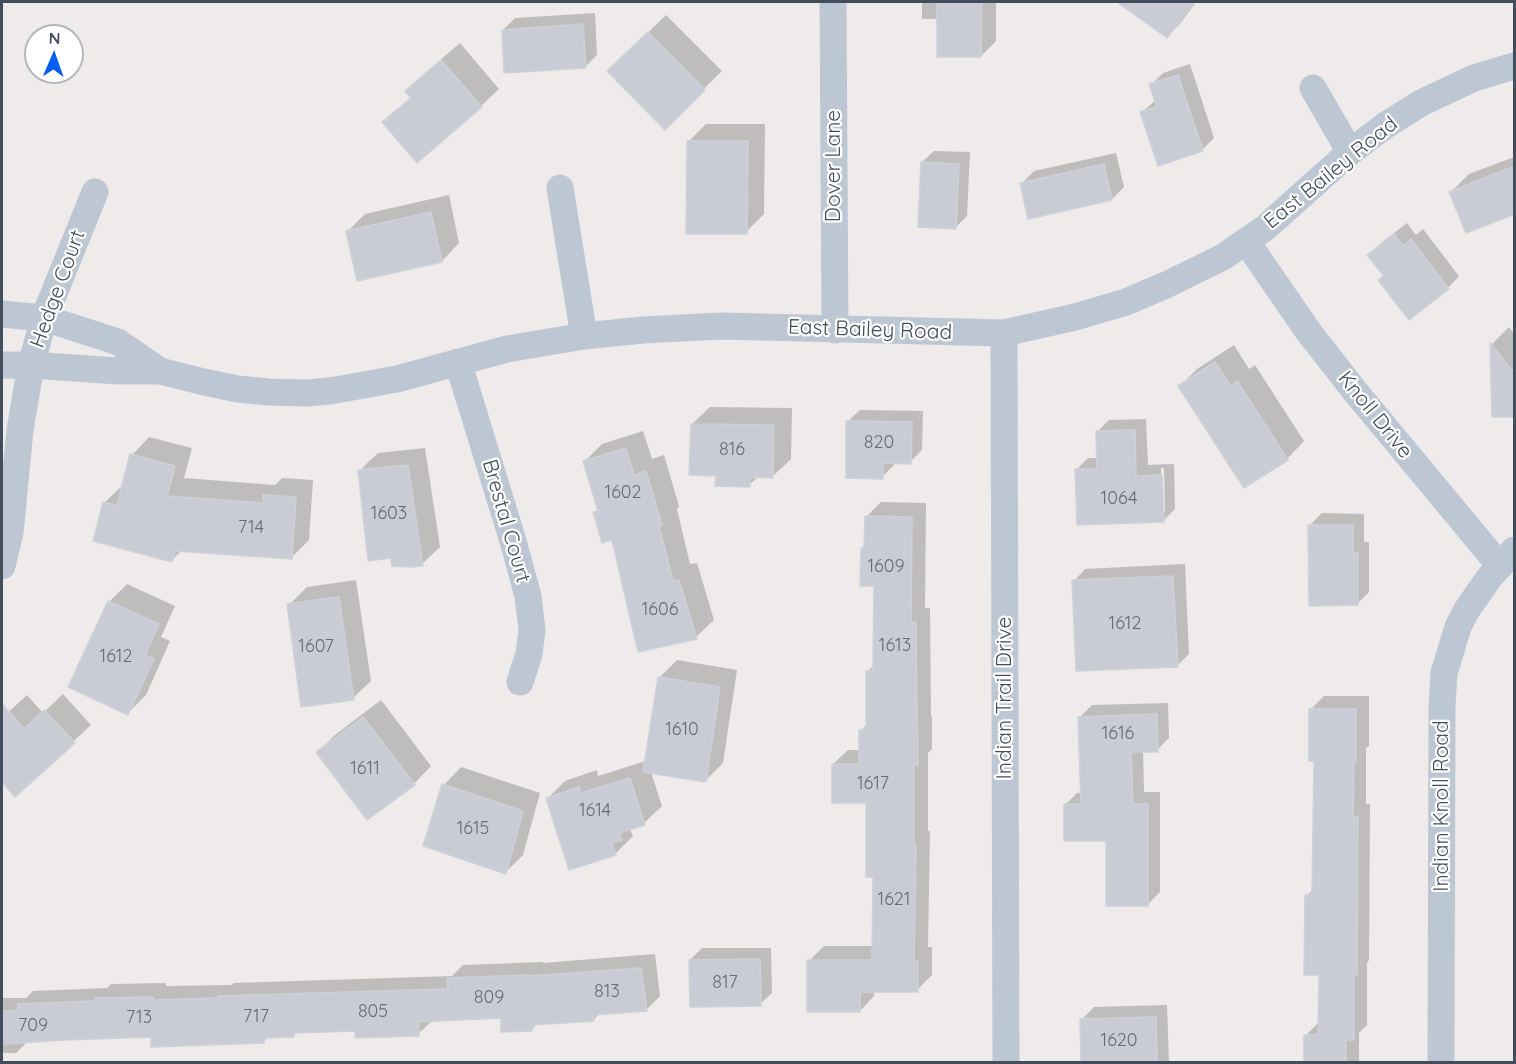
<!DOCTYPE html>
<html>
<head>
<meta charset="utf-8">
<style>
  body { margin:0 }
  #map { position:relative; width:1516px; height:1064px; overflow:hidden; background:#efebeb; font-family:Quicksand,sans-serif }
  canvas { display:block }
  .frame { position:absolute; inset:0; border:3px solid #424e5b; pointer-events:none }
  .north { position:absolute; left:24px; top:24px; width:60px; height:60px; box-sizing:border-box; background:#fff; border:2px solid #b3b8bd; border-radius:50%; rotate:2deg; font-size:16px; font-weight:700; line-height:24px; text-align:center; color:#424e5b }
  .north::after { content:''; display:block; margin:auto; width:21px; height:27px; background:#035ff1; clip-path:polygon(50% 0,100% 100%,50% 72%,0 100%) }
</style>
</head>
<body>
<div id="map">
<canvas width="1516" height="1064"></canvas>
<div class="frame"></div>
<div class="north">N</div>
</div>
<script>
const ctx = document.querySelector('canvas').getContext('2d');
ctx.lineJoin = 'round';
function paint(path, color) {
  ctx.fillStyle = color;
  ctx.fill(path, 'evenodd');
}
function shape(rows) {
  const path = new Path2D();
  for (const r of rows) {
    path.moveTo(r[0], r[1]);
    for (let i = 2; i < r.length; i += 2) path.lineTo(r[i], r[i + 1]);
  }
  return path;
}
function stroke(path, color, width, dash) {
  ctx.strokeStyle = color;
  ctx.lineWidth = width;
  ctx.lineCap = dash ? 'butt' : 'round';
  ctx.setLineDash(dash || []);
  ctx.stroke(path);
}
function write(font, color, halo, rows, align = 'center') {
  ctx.font = font + ' Quicksand,sans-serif';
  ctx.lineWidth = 4.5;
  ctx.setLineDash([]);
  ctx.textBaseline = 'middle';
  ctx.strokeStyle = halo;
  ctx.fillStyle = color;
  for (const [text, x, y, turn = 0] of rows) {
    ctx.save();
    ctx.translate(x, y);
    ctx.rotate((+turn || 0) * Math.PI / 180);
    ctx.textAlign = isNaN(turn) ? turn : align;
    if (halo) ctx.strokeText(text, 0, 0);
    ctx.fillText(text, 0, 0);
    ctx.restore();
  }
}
const shadow = shape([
  [922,2,996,2,996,41,981,56,939,19,922,19],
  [1142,2,1196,2,1179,25,1167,36,1134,12],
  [595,13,597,55,585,67,503,30,515,18],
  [666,15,722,71,665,127,609,71],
  [460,43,499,89,481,106,385,122,412,96,407,91,424,74],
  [1190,64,1214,138,1202,150,1142,112,1156,100,1151,85,1163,73],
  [706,124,765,124,764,214,746,232,688,142],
  [934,151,970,152,967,216,955,228,922,162],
  [1116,153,1124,187,1112,199,1022,183,1034,171],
  [1514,157,1514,213,1451,192,1469,174],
  [449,195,459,243,442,261,347,232,365,214],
  [1407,223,1416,235,1423,229,1459,276,1448,288,1385,275,1369,255,1381,243],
  [1509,327,1514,334,1514,416,1493,416,1492,344],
  [1234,345,1249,369,1255,365,1304,441,1287,459,1180,386,1197,369],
  [710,407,792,408,791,459,773,476,759,476,749,485,717,474,692,424],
  [860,410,923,411,922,450,910,462,894,462,894,465,882,477,848,421],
  [1146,419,1148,465,1174,464,1175,509,1163,521,1076,470,1088,458,1098,458,1097,432,1109,420],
  [1161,468,1164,468,1165,511,1162,511],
  [643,431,652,459,664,455,679,506,677,509,690,564,697,563,714,620,696,637,613,538,594,513,599,508,584,462,602,444],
  [149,437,192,448,184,478,275,485,282,478,313,480,309,540,291,558,182,550,171,561,95,540,105,502,123,485,132,455],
  [425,448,440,547,422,564,392,557,360,470,378,453],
  [881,502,926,503,925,608,930,608,931,716,932,716,932,749,928,753,928,831,930,831,928,947,932,947,932,975,917,990,874,990,874,996,860,1011,809,961,824,946,874,946,874,876,867,802,833,764,848,750,861,750,861,731,867,724,867,672,875,664,875,585,862,548,866,545,866,517],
  [1322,513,1364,514,1364,542,1369,542,1369,592,1357,604,1310,525],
  [1185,564,1189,654,1177,666,1074,581,1085,569],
  [356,580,371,681,353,698,289,605,307,587],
  [127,584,175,606,161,637,170,641,146,695,128,713,109,602],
  [677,660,737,670,723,763,705,781,651,772,662,806,644,823,630,829,633,836,615,854,548,798,565,781,597,770,598,776,646,761,659,678],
  [63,694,91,725,16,795,2,780,2,718,27,695,43,713],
  [1324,696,1369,696,1369,746,1366,748,1366,804,1370,804,1369,960,1367,963,1367,1025,1359,1033,1359,1062,1306,1062,1306,1035,1319,1022,1320,973,1307,896,1313,889,1315,759,1310,710],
  [381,700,431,766,414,784,318,752,335,735],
  [1168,703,1169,738,1157,750,1143,751,1144,792,1160,792,1160,892,1148,904,1108,839,1065,805,1077,793,1082,793,1080,717,1092,705],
  [461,767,540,793,523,855,505,873,444,785],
  [702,948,771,948,772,993,760,1004,690,960],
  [655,954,660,996,646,1010,600,1013,593,1020,538,1023,532,1029,502,1017,433,1020,418,1034,356,1029,297,1032,293,1035,269,1036,264,1041,152,1036,28,1041,16,1053,2,1053,2,998,26,998,33,991,107,988,111,984,166,983,166,986,231,985,234,983,452,976,463,965,543,962,543,963],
  [1167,1005,1169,1062,1083,1062,1082,1019,1094,1007]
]);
const building = shape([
  [937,2,982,2,981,57,937,57,937,2],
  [1117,2,1194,2,1167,38,1117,2],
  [583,24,586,68,504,73,502,30,583,24],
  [648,32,705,90,665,130,607,71,648,32],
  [441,60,482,107,417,163,382,122,411,98,405,91,441,60],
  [1178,75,1203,151,1158,166,1140,112,1157,107,1149,84,1178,75],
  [687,141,748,141,747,234,686,234,687,141],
  [921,162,959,164,956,229,918,227,921,162],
  [1104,164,1112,200,1028,219,1020,183,1104,164],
  [1515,166,1515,214,1466,233,1449,192,1515,166],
  [431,212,442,262,357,281,346,231,431,212],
  [1394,234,1403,246,1411,239,1449,289,1409,320,1378,280,1384,276,1367,255,1394,234],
  [1490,343,1515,374,1515,417,1492,417,1490,343],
  [1215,362,1231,386,1237,381,1288,460,1244,488,1178,386,1215,362],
  [846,421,912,422,911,464,883,463,883,479,846,478,846,421],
  [691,424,774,425,773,478,750,477,750,487,715,486,716,476,689,475,691,424],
  [1135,430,1136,476,1162,475,1164,522,1077,525,1075,469,1097,469,1096,431,1135,430],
  [626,448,634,475,646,471,662,525,659,526,673,581,679,580,697,639,638,652,612,540,602,543,593,512,598,511,583,461,626,448],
  [130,454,175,466,167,496,263,503,263,495,296,497,292,559,175,551,172,562,93,541,103,502,117,505,130,454],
  [408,465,423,566,410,567,392,566,391,558,368,561,358,470,408,465],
  [865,516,912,517,911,622,916,622,917,730,918,730,918,765,914,765,914,845,916,845,914,961,918,961,918,992,860,992,860,1012,807,1012,807,960,872,960,873,877,866,877,866,803,832,803,832,764,859,764,859,730,866,730,866,671,873,671,874,586,860,586,861,548,864,548,865,516],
  [1308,525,1353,525,1353,553,1358,553,1358,605,1309,606,1308,525],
  [1173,576,1178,667,1076,671,1072,580,1173,576],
  [339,597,354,700,301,707,287,604,339,597],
  [108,601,159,624,145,655,154,659,128,715,68,687,108,601],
  [658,677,720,687,706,782,643,772,658,677],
  [2,704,24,729,44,710,75,743,15,797,2,782,2,704],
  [1309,709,1356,709,1356,761,1354,761,1353,817,1358,816,1357,975,1354,975,1354,1040,1346,1040,1346,1062,1304,1062,1304,1035,1318,1035,1319,975,1304,975,1305,895,1312,895,1314,761,1309,761,1309,709],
  [1157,714,1158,752,1131,752,1133,804,1148,804,1148,906,1106,906,1106,841,1064,841,1064,804,1081,804,1078,717,1157,714],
  [363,717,415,785,367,820,316,752,363,717],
  [630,778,645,825,619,833,622,840,612,843,616,855,569,870,546,798,579,787,581,793,630,778],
  [442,784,523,811,506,874,423,846,442,784],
  [760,959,761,1006,690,1007,689,960,760,959],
  [641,968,647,1011,593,1015,594,1021,532,1025,532,1031,501,1032,501,1018,419,1022,419,1036,355,1038,355,1031,294,1033,294,1037,264,1038,264,1043,151,1047,151,1037,65,1040,2,1044,2,1011,18,1011,18,1004,95,1001,95,998,153,997,153,1000,218,998,218,996,448,989,447,978,530,975,530,976,641,968],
  [1156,1017,1157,1062,1081,1062,1080,1019,1156,1017]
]);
const minor = shape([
  [833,2,835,330],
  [1313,88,1350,152],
  [560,188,584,336],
  [1246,241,1308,331,1354,390,1500,566],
  [2,314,44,318,118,342,160,371],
  [1004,333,1006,1062],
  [458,362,513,541,528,596,532,630,529,654,520,682],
  [2,365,31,365,118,371,160,371,204,382,238,389,269,392,307,393,330,391,397,379,507,349,584,336,643,330,721,326,1004,333,1075,317,1126,302,1166,285,1223,257,1265,228,1350,152,1386,125,1421,103,1474,78,1514,66],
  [2,566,10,533,20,430,31,365,44,318,95,192],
  [1441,1062,1442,706,1444,673,1458,627,1466,611,1489,578,1514,550]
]);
const numberNames = [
  ["820",879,443],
  ["816",732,450],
  ["1602",623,493],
  ["1064",1119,499],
  ["1603",389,514],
  ["714",251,528],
  ["1609",886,567],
  ["1606",660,610],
  ["1612",1125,624],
  ["1613",895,646],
  ["1607",316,647],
  ["1612",116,657],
  ["1610",682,730],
  ["1616",1118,734],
  ["1611",365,769],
  ["1617",873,784],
  ["1614",595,811],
  ["1615",473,829],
  ["1621",894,900],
  ["817",725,983],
  ["813",607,992],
  ["809",489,998],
  ["805",373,1012],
  ["717",256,1017],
  ["713",139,1018],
  ["709",33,1026],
  ["1620",1119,1041]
];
const streetNames = [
  ["Dover Lane",834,166,-90],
  ["East Bailey Road",1331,173,-39],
  ["Hedge Court",58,289,-70],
  ["East Bailey Road",870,330,2],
  ["Knoll Drive",1375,415,51],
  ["Brestal Court",506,521,74],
  ["Indian Trail Drive",1005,698,-90],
  ["Indian Knoll Road",1442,806,-90]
];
paint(shadow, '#0003');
paint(building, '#c9ccd4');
stroke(building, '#ced1d8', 1.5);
stroke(minor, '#bcc7d3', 27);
write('18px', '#646e79', null, numberNames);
write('21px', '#424e5b', '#fff', streetNames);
</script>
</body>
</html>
